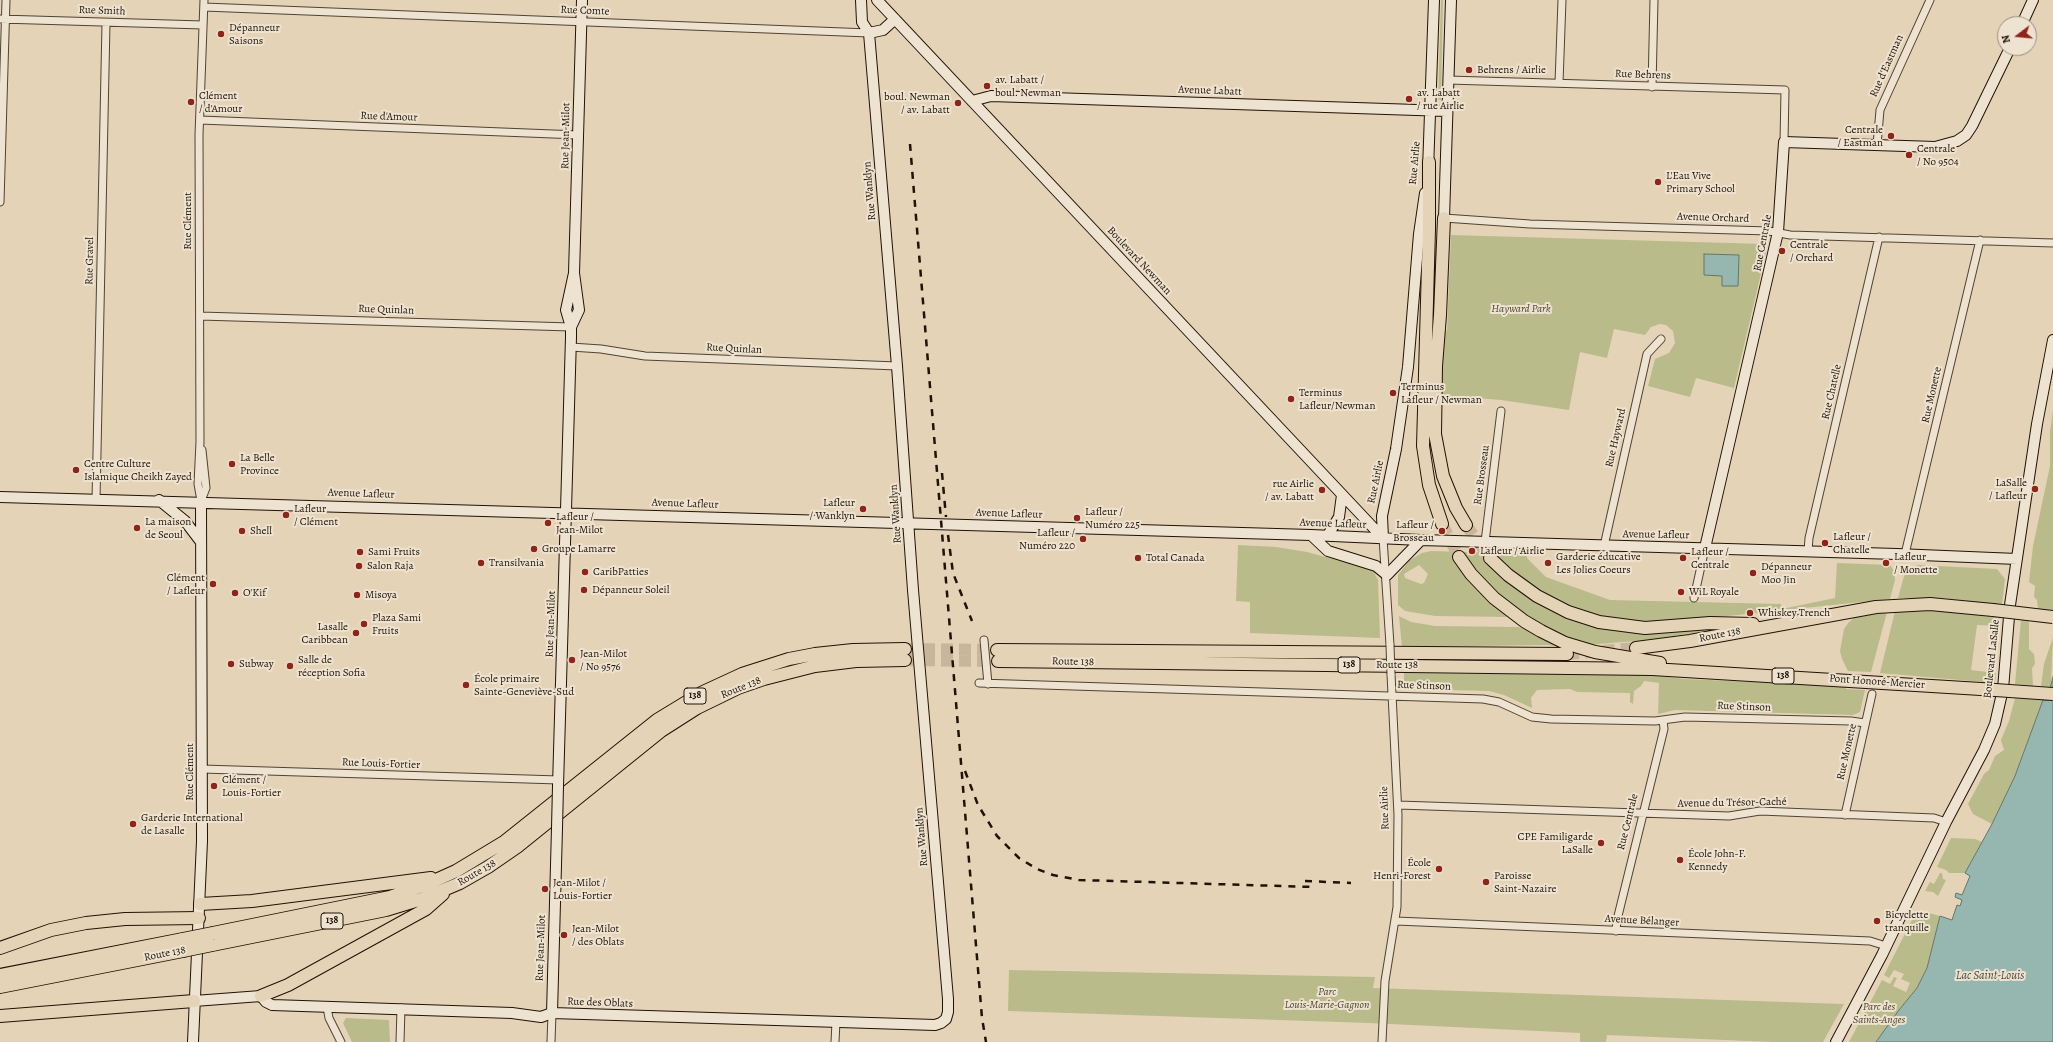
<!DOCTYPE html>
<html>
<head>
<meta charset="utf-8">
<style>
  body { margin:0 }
  #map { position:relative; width:2053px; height:1042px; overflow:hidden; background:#e5d3b7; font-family:Alegreya,serif }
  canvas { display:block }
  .north { position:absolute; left:1997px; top:16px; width:40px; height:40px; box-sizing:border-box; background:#eee2d0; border:1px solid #9b8f7f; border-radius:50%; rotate:254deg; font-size:11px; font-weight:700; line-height:16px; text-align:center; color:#1f1306 }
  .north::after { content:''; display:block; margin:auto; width:14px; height:18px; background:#8f2418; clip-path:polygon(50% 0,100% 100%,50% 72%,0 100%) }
</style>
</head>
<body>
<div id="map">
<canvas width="2053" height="1042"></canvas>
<div class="north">N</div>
</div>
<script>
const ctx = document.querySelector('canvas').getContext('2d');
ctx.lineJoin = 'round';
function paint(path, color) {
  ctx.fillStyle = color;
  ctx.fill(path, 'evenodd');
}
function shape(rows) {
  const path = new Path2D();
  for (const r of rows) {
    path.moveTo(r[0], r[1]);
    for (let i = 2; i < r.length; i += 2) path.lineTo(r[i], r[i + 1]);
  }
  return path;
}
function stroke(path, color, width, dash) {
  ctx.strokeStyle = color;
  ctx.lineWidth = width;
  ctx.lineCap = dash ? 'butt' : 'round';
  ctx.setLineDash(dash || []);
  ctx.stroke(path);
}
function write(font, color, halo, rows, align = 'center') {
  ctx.font = font + ' Alegreya,serif';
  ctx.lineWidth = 4;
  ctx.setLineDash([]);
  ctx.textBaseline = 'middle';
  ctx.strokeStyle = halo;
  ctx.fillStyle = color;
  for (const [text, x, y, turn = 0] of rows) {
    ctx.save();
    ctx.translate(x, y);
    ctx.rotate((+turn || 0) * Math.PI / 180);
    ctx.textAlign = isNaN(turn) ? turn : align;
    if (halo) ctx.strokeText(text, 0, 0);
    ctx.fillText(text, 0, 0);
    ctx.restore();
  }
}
const green = shape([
  [1441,0,1443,0,1441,100,1438,99],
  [1451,235,1765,244,1767,248,1734,388,1696,378,1690,397,1648,386,1655,359,1669,353,1675,343,1673,331,1666,325,1660,324,1651,327,1645,335,1614,329,1607,358,1580,352,1569,410,1501,400,1440,395,1441,340,1447,330],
  [2053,410,2053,611,2038,609,2037,600,2034,597,2035,586,2029,582,2033,546,2050,466,2050,432],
  [1238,545,1276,547,1307,552,1366,568,1373,571,1378,580,1380,638,1250,633,1250,602,1236,601],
  [1431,551,1467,552,1467,555,1472,555,1473,552,1527,554,1527,558,1546,577,1610,600,1781,604,1782,609,1835,598,1837,563,1890,565,1894,571,1895,580,1890,599,1661,623,1628,623,1596,617,1575,610,1556,602,1526,582,1498,558,1485,558,1504,577,1528,596,1552,609,1588,624,1636,632,1710,629,1700,632,1647,640,1587,645,1554,632,1525,617,1493,590,1465,557,1454,557,1483,593,1510,617,1435,616,1405,611,1398,605,1398,575,1410,560,1422,553],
  [1419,565,1428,574,1424,583,1421,584,1405,578,1404,574],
  [1918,565,1997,569,2005,579,2002,605,1942,598,1898,598,1904,576,1910,568],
  [1923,610,2000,617,2000,626,1977,625,1971,670,1996,673,1995,683,1880,673,1895,611],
  [1887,612,1871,672,1848,671,1842,659,1840,651,1844,629,1849,622,1855,617],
  [1399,616,1411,622,1435,626,1518,627,1530,630,1562,647,1548,645,1402,647],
  [2021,620,2029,621,2029,649,2034,654,2035,664,2032,668,2033,686,2015,684],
  [2053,637,2051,684,2051,687,2041,686,2044,664],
  [1404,673,1652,675,1685,679,1846,686,1846,689,1865,690,1860,712,1853,715,1675,710,1658,714,1659,683,1644,681,1641,686,1634,691,1633,704,1630,702,1630,693,1577,692,1570,689,1537,690,1531,698,1532,708,1504,695,1489,691,1404,689],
  [2015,698,2043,700,2015,776,1992,824,1973,814,1968,804,1984,774,1989,770,1995,756,2004,750,2001,740,2009,721],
  [1951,838,1975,839,1982,842,1965,873,1949,873,1946,870,1937,867],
  [1940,873,1942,873,1943,879,1946,880,1938,896,1933,892,1925,891,1930,882,1934,884],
  [1917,910,1940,916,1927,968,1917,988,1899,1010,1876,1042,1849,1042,1882,980,1890,984,1894,977,1897,978,1893,986,1906,992,1910,983,1901,979,1904,974,1894,970,1889,978,1884,975],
  [1009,970,1375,977,1373,988,1844,1004,1823,1042,1772,1042,1607,1035,1606,1042,1580,1042,1580,1033,1369,1023,1008,1011],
  [346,1018,389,1020,390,1042,352,1042,343,1023]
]);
const water = shape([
  [1704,254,1739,255,1738,286,1722,286,1722,276,1704,275,1704,254],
  [2053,677,2053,1042,1876,1042,1899,1010,1917,988,1927,968,1940,916,1952,920,1957,905,1960,906,1962,900,1955,897,1956,893,1962,895,1970,876,1965,873,1992,824,2015,776,2043,700,2047,700,2053,677]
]);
const highwayTunnel = shape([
  [1442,524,1459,557],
  [1466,525,1490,558],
  [905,649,997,650],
  [1567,654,1636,648],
  [905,660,998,661]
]);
const street = shape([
  [204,7,869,33],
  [0,19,203,25],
  [1448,80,1785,90,1784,142],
  [1559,83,1562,0],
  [1652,87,1654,0],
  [200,120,578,135],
  [1877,145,1880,110,1930,0],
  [0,202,6,0],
  [1444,218,1530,224,1769,231,1790,235,2053,243],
  [200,316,571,327],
  [571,347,601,349,645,356,897,366],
  [96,500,106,23],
  [201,501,198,484,200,442,199,135,204,0],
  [201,501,206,488,202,450],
  [1383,538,1390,645],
  [1485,542,1501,411],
  [1604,546,1647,354,1661,339],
  [1808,551,1809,538,1879,237],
  [1905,554,1980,240],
  [1694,598,1705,548],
  [984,640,988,684],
  [979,683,1483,699,1499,702,1532,717,1551,719,1655,721,1685,717,1851,721,1865,723],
  [202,769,559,780],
  [1398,805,1729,816,1760,811,1934,818,1946,822],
  [1845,815,1872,694],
  [1396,921,1870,941,1886,946],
  [1616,931,1617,920,1664,729,1663,720],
  [327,1007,329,1018,341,1042],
  [400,1042,401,1008],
  [551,1042,552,1013],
  [835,1042,836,1022],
  [1382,1042,1385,981,1397,907,1398,815,1391,674]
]);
const secondary = shape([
  [877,0,1383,538],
  [2022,24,2033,0],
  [869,33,883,30,895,19],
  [972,101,991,96,1447,111],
  [1428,170,1434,0],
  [1444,218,1451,0],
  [571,327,579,310,574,273,582,0],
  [0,497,1311,535,1421,540,1897,554,2017,559],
  [159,500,185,521,201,542],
  [1311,535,1328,551,1376,566,1387,575,1421,540],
  [1328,535,1339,517,1342,495],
  [1383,538,1382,516,1396,449,1408,367,1419,234,1425,193],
  [1705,548,1778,232,1784,142,1935,147,1957,141,1966,135,1972,126,2010,48],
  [558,786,571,337,571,327,566,310,574,273],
  [194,1001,261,996,266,1002,272,1005,512,1013,541,1017,552,1013,935,1025,941,1023,946,1019,948,1012,948,999,913,590,897,366,869,33,862,22,861,0],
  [552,1013,557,828],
  [193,1042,202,841,201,501],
  [1836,1042,1882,955,1946,822,1984,750,1995,724,2003,689,2010,605,2037,424,2053,340]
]);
const highway = shape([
  [1429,162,1429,229,1423,446,1429,485,1442,524],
  [1444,218,1440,315,1436,366,1435,434,1443,476,1456,508,1466,525],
  [1459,557,1471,574,1494,598,1524,621,1541,631,1565,643,1595,652,1660,663],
  [1490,558,1508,575,1537,596,1568,612,1599,622,1645,628,1710,623,1753,624],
  [1636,648,1690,641,1876,607,1930,604,1993,610],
  [997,650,1567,654],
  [998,661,1652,669,1981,689],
  [200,904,252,901,431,878],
  [213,933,390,897,425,885,456,871,504,842,657,720,703,692,742,674,789,659,815,654,853,650,905,649],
  [212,945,386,910,422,899,460,883,488,867,517,847,661,731,697,708,738,688,764,679,815,666,856,661,905,660],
  [0,948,51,930,86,923,125,919,199,918],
  [0,975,183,939],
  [0,987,183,951],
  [261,996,288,985,426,909,443,894],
  [0,1016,194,1001]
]);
const rail = shape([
  [910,144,982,1018,986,1042],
  [942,473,946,517],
  [948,535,953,573,972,621],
  [965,771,978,805,997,836,1019,858,1037,869,1053,875,1079,880,1314,887],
  [1305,881,1351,883]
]);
const streetBridge = shape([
  [1390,645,1391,674]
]);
const secondaryBridge = shape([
  [557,828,558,786]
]);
const highwayBridge = shape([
  [1993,610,2053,617],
  [1981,689,2053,694],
  [183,939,213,933],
  [183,951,212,945]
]);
const markers = [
  [221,34,4,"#8f2418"],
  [1469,70,4,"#8f2418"],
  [987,86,4,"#8f2418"],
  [1409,99,4,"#8f2418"],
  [191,102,4,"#8f2418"],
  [958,103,4,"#8f2418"],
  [1891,136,4,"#8f2418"],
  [1909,155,4,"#8f2418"],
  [1658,182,4,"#8f2418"],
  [1782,251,4,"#8f2418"],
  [1393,393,4,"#8f2418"],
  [1291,399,4,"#8f2418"],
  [232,464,4,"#8f2418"],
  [76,470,4,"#8f2418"],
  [2035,489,4,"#8f2418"],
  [1322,490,4,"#8f2418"],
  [863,509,4,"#8f2418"],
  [286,515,4,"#8f2418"],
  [1077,518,4,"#8f2418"],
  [548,523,4,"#8f2418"],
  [137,528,4,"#8f2418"],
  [242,531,4,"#8f2418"],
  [1442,531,4,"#8f2418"],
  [1083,539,4,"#8f2418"],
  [1825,543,4,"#8f2418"],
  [534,549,4,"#8f2418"],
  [1472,551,4,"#8f2418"],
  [360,552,4,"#8f2418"],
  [1138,558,4,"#8f2418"],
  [1683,558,4,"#8f2418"],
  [481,563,4,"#8f2418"],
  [1548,563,4,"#8f2418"],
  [1886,563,4,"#8f2418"],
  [359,566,4,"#8f2418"],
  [585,572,4,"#8f2418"],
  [1753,573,4,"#8f2418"],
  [213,584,4,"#8f2418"],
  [584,590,4,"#8f2418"],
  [1681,592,4,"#8f2418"],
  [235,593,4,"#8f2418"],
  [357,595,4,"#8f2418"],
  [1750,613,4,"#8f2418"],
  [364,624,4,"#8f2418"],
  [356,633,4,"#8f2418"],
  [572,660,4,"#8f2418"],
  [231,664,4,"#8f2418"],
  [290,666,4,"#8f2418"],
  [466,685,4,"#8f2418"],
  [214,786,4,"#8f2418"],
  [133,824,4,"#8f2418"],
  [1601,843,4,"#8f2418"],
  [1680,860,4,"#8f2418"],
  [1439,869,4,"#8f2418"],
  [1486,882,4,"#8f2418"],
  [545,889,4,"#8f2418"],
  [1877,921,4,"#8f2418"],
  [564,935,4,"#8f2418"]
];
const shields = [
  [1349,665,22],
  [1783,676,22],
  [695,696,22],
  [332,921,22]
];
const shieldNames = [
  ["138",1349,665],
  ["138",1783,676],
  ["138",695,696],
  ["138",332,921]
];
const streetNames = [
  ["Rue Smith",102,11,2],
  ["Rue Comte",585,11,2],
  ["Rue d'Eastman",1887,66,-66],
  ["Rue Behrens",1643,75,2],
  ["Avenue Labatt",1210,91,2],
  ["Rue d'Amour",389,117,2],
  ["Rue Jean-Milot",566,136,-89],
  ["Rue Airlie",1415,163,-85],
  ["Rue Wanklyn",870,191,-95],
  ["Avenue Orchard",1713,218,2],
  ["Rue Clément",188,221,-90],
  ["Rue Centrale",1763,243,-79],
  ["Rue Gravel",90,261,-89],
  ["Boulevard Newman",1139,261,47],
  ["Rue Quinlan",386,310,2],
  ["Rue Quinlan",734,349,3],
  ["Rue Chatelle",1832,392,-77],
  ["Rue Monette",1932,395,-77],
  ["Rue Hayward",1616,438,-77],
  ["Rue Brosseau",1482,475,-82],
  ["Rue Airlie",1376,482,-78],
  ["Avenue Lafleur",361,494,2],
  ["Avenue Lafleur",685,504,2],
  ["Rue Wanklyn",896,514,-94],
  ["Avenue Lafleur",1009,514,2],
  ["Avenue Lafleur",1333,524,2],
  ["Avenue Lafleur",1656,535,1],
  ["Rue Jean-Milot",551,624,-88],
  ["Route 138",1720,635,-11],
  ["Boulevard LaSalle",1992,659,-84],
  ["Route 138",1073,662,1],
  ["Route 138",1397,665],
  ["Pont Honoré-Mercier",1877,682,4],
  ["Rue Stinson",1424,686,2],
  ["Route 138",741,688,-22],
  ["Rue Stinson",1744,707,2],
  ["Rue Monette",1847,752,-77],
  ["Rue Louis-Fortier",381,764,2],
  ["Rue Clément",190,772,-90],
  ["Avenue du Trésor-Caché",1732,803,-1],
  ["Rue Airlie",1385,808,-92],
  ["Rue Centrale",1628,822,-76],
  ["Rue Wanklyn",922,837,-95],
  ["Route 138",477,873,-30],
  ["Avenue Bélanger",1642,921,3],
  ["Rue Jean-Milot",541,948,-88],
  ["Route 138",165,954,-11],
  ["Rue des Oblats",600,1003,2]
];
const poiNames = [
  ["Dépanneur",229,28],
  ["Saisons",229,41],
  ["Behrens / Airlie",1477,70],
  ["av. Labatt /",995,80],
  ["boul. Newman",995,93],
  ["av. Labatt",1417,93],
  ["/ rue Airlie",1417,106],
  ["Clément",199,96],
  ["/ d'Amour",199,109],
  ["boul. Newman",950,97,"right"],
  ["/ av. Labatt",950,110,"right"],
  ["Centrale",1883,130,"right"],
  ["/ Eastman",1883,143,"right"],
  ["Centrale",1917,149],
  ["/ No 9504",1917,162],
  ["L'Eau Vive",1666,176],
  ["Primary School",1666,189],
  ["Centrale",1790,245],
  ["/ Orchard",1790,258],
  ["Terminus",1401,387],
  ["Lafleur / Newman",1401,400],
  ["Terminus",1299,393],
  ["Lafleur/Newman",1299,406],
  ["La Belle",240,458],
  ["Province",240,471],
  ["Centre Culture",84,464],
  ["Islamique Cheikh Zayed",84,477],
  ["LaSalle",2027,483,"right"],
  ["/ Lafleur",2027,496,"right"],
  ["rue Airlie",1314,484,"right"],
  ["/ av. Labatt",1314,497,"right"],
  ["Lafleur",855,503,"right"],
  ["/ Wanklyn",855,516,"right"],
  ["Lafleur",294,509],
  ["/ Clément",294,522],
  ["Lafleur /",1085,512],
  ["Numéro 225",1085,525],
  ["Lafleur /",556,517],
  ["Jean-Milot",556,530],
  ["La maison",145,522],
  ["de Seoul",145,535],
  ["Lafleur /",1434,525,"right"],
  ["Brosseau",1434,538,"right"],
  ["Shell",250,531],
  ["Lafleur /",1075,533,"right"],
  ["Numéro 220",1075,546,"right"],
  ["Lafleur /",1833,537],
  ["Chatelle",1833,550],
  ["Groupe Lamarre",542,549],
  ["Lafleur / Airlie",1480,551],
  ["Sami Fruits",368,552],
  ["Lafleur /",1691,552],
  ["Centrale",1691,565],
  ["Garderie éducative",1556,557],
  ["Les Jolies Coeurs",1556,570],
  ["Lafleur",1894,557],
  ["/ Monette",1894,570],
  ["Total Canada",1146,558],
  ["Transilvania",489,563],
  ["Salon Raja",367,566],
  ["Dépanneur",1761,567],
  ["Moo Jin",1761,580],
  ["CaribPatties",593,572],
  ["Clément",205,578,"right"],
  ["/ Lafleur",205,591,"right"],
  ["Dépanneur Soleil",592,590],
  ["WiL Royale",1689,592],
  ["O'Kif",243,593],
  ["Misoya",365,595],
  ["Whiskey Trench",1758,613],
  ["Plaza Sami",372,618],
  ["Fruits",372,631],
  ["Lasalle",348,627,"right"],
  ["Caribbean",348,640,"right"],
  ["Jean-Milot",580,654],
  ["/ No 9576",580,667],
  ["Salle de",298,660],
  ["réception Sofia",298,673],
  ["Subway",239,664],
  ["École primaire",474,679],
  ["Sainte-Geneviève-Sud",474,692],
  ["Clément /",222,780],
  ["Louis-Fortier",222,793],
  ["Garderie International",141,818],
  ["de Lasalle",141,831],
  ["CPE Familigarde",1593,837,"right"],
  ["LaSalle",1593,850,"right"],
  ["École John-F.",1688,854],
  ["Kennedy",1688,867],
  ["École",1431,863,"right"],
  ["Henri-Forest",1431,876,"right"],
  ["Paroisse",1494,876],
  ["Saint-Nazaire",1494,889],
  ["Jean-Milot /",553,883],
  ["Louis-Fortier",553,896],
  ["Bicyclette",1885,915],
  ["tranquille",1885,928],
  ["Jean-Milot",572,929],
  ["/ des Oblats",572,942]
];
const parkNames = [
  ["Hayward Park",1521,309],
  ["Parc",1327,992],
  ["Louis-Marie-Gagnon",1327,1005],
  ["Parc des",1879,1007],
  ["Saints-Anges",1879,1020]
];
const waterNames = [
  ["Lac Saint-Louis",1990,976]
];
paint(green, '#b9bb8b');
paint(water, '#96b7b0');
stroke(water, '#66756c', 1);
stroke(highwayTunnel, '#c7b69c', 12, [12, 6]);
stroke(street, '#504332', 9);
stroke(secondary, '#1f1306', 12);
stroke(highway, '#1f1306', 14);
stroke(street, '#eee2d0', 7);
stroke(secondary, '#eee2d0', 10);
stroke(highway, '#e5d3b7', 12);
stroke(rail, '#1f1306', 2.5, [7, 7]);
stroke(streetBridge, '#504332', 9, []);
stroke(secondaryBridge, '#1f1306', 12, []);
stroke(highwayBridge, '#1f1306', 14, []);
stroke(streetBridge, '#eee2d0', 7);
stroke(secondaryBridge, '#eee2d0', 10);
stroke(highwayBridge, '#e5d3b7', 12);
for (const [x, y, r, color] of markers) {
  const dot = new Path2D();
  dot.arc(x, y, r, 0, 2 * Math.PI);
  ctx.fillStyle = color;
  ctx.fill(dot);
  stroke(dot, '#eee2d0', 1.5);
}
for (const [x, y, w] of shields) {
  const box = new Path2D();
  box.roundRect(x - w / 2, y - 8, w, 16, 3);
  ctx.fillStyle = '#eee2d0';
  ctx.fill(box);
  stroke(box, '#1f1306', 1);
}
write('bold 10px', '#1f1306', null, shieldNames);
write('11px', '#1f1306', '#eee2d0', streetNames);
write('11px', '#1f1306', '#eee2d0', poiNames, 'left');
write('italic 11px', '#4d452e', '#eee2d0', parkNames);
write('italic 12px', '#494c42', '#eee2d0', waterNames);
</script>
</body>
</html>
